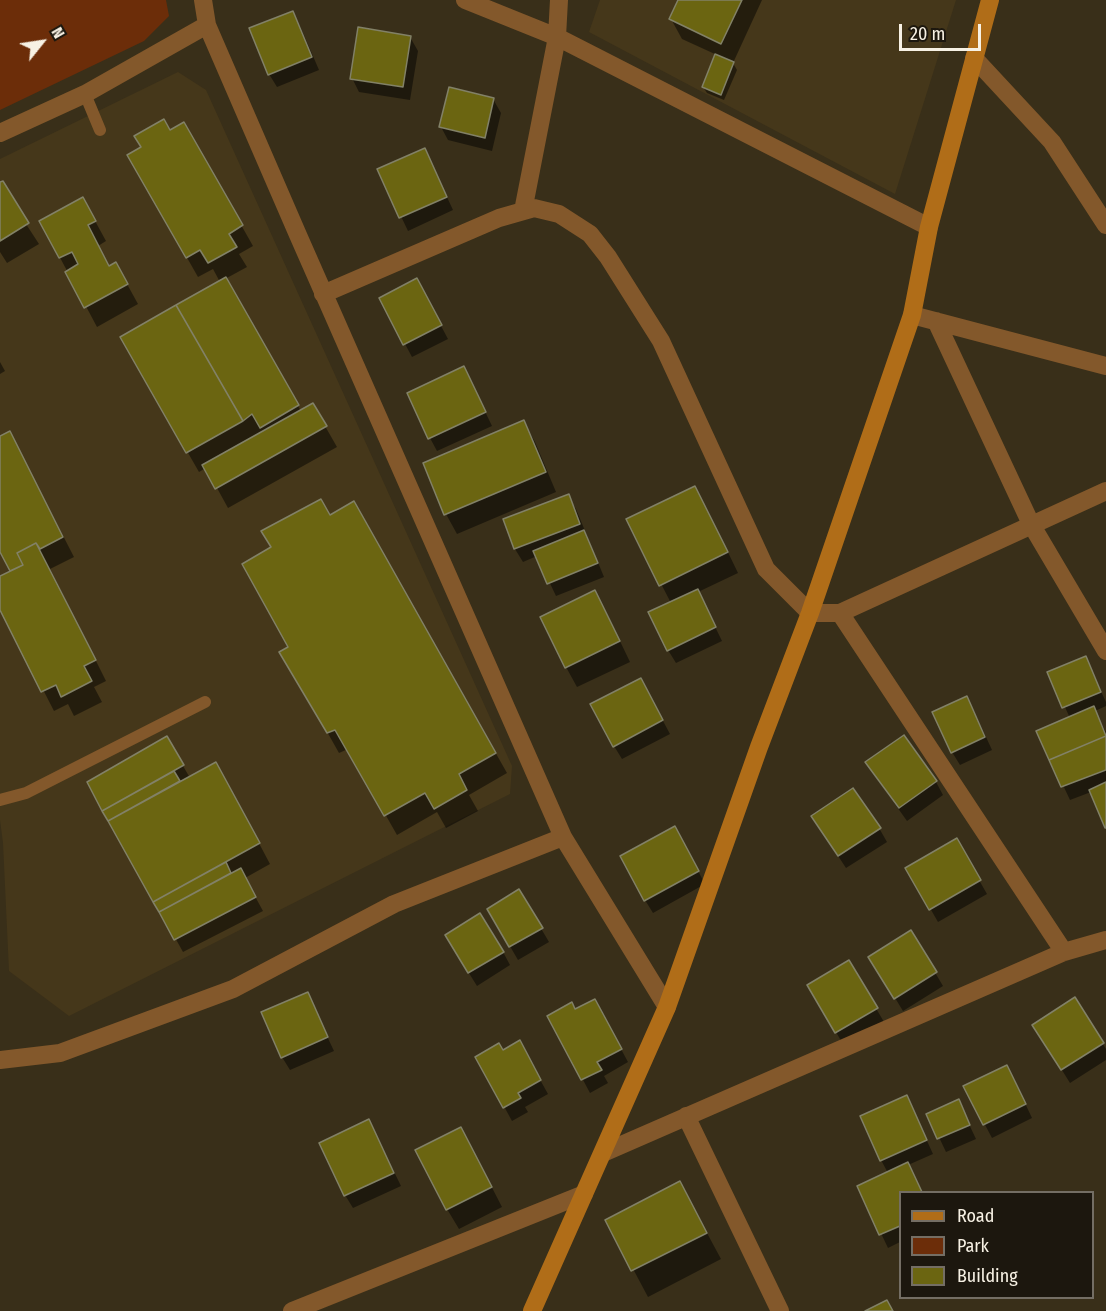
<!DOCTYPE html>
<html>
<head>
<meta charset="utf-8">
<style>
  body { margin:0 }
  #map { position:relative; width:1106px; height:1311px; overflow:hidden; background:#392f19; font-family:"Fira Sans Condensed",sans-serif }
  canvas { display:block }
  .legend { position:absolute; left:899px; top:1191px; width:195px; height:108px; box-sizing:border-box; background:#1c170e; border:2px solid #746e64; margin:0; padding:8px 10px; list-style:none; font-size:18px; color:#f7f1e4 }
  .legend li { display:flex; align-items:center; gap:12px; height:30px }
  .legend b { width:30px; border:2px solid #746e64 }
  .north { position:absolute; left:12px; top:12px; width:60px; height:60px; -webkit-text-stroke:4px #1c170e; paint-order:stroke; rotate:60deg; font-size:16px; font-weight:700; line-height:24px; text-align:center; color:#f7f1e4 }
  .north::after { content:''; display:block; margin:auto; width:21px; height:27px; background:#f7f1e4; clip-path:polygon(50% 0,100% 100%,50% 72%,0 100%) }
  .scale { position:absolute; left:899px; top:24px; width:82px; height:27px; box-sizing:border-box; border:3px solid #f7f1e4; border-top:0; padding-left:8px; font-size:18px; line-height:21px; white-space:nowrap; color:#f7f1e4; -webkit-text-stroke:4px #1c170e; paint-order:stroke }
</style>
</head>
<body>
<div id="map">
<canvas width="1106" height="1311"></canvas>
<ul class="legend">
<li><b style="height:8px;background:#b06d18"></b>Road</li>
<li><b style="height:16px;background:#6c2d09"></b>Park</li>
<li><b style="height:16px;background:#6b6511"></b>Building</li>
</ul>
<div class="north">N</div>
<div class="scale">20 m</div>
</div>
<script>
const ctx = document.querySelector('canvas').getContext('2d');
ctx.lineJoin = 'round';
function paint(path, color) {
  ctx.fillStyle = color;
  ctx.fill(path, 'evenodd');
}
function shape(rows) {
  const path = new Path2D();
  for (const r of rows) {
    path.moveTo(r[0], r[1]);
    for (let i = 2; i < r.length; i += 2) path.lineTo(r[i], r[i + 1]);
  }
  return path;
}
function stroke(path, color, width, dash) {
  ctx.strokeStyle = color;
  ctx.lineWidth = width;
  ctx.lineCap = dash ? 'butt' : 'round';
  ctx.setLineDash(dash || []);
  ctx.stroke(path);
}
const built = shape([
  [600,0,956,0,895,194,589,32],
  [178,72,206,90,512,766,510,794,69,1016,9,971,3,843,0,820,0,159]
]);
const green = shape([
  [0,0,166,0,169,16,144,41,0,110]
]);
const shadow = shape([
  [679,0,762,0,733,63,737,70,724,100,707,93,703,87,717,55,682,39,671,19],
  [293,12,300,26,319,70,277,87,269,74],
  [410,37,418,51,410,100,359,92,352,78],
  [493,99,501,113,492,151,448,140,441,127],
  [184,124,253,246,239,254,247,267,225,279,301,411,313,405,337,447,228,508,206,468,199,472,122,338,220,282,213,269,198,277,129,156],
  [425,150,453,210,408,231,379,170],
  [0,184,39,244,7,263,0,252],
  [94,219,106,241,98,246,110,267,116,264,138,304,97,327,41,222],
  [424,294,448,339,412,357,381,299],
  [0,362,5,371,0,374],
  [464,368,492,426,437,451,430,438],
  [524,422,535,442,556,492,457,534,446,514,425,464],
  [10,433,74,557,50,569,106,681,94,687,102,702,74,716,68,704,54,711,0,606,0,578,12,572,0,549,0,438],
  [568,496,576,509,604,577,556,596,537,556,523,562,515,549,504,520],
  [354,503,507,773,469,795,478,811,446,828,437,812,397,835,348,749,339,753,282,652,290,647,329,517],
  [706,507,738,573,698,592,722,641,676,663,668,650,671,603,628,520],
  [606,612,630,662,577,687,566,667],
  [1085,658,1106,702,1106,706,1095,711,1106,732,1106,826,1091,792,1070,800,1038,732,1070,718,1049,673],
  [648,693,670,734,622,759,614,746],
  [974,711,992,750,960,765,952,752],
  [167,738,190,778,227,783,270,864,245,878,263,911,183,952,89,783],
  [875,776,936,782,943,795,907,821],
  [879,828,887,842,846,868,821,830],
  [956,840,987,894,938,922,907,868],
  [682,841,705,884,653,913,645,900],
  [519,891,549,942,518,960,489,910],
  [911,932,943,986,903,1011,878,970],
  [454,949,503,952,510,965,477,986],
  [849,962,884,1022,844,1046,809,985],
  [307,994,334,1051,290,1070,282,1057],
  [1075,999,1106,1049,1106,1060,1070,1083,1042,1038],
  [575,1011,602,1014,628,1062,604,1076,608,1083,590,1093,549,1016],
  [519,1042,548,1094,525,1107,528,1112,512,1121,477,1057,502,1052],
  [1014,1080,1032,1118,992,1138,965,1087],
  [907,1097,933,1154,908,1165,922,1192,900,1192,900,1242,888,1248,859,1187,888,1173,881,1160],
  [958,1101,976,1139,946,1152,928,1114],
  [369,1121,401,1186,353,1208,345,1195],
  [472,1149,502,1207,459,1229,447,1209],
  [680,1183,721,1259,648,1297,607,1220]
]);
const building = shape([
  [678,0,742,0,721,44,669,19,678,0],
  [293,11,312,57,268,75,249,28,293,11],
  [358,27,411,36,403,87,350,79,358,27],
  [715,54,734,62,721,95,702,87,715,54],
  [449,87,494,98,485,138,439,127,449,87],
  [164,119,170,130,184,122,243,225,229,234,237,247,208,263,200,250,186,258,127,155,141,147,134,136,164,119],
  [425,148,447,197,399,218,377,169,425,148],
  [3,181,29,223,0,241,0,182,3,181],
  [83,197,96,221,88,225,109,266,116,262,128,284,84,308,65,272,78,264,72,252,59,258,39,221,83,197],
  [226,277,299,405,260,428,252,414,243,421,176,305,226,277],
  [417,278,442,325,403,345,379,298,417,278],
  [176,305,243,421,186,453,120,337,176,305],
  [464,366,486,412,428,439,407,393,464,366],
  [313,403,327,426,215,489,202,465,313,403],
  [524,420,546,472,444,515,423,463,524,420],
  [10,431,63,537,40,549,36,543,17,553,23,565,10,571,0,552,0,436,10,431],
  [695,486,728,552,659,586,626,519,695,486],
  [569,494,580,524,514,549,503,519,569,494],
  [321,499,330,515,354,501,496,753,459,774,467,790,434,809,425,793,384,816,335,730,327,733,279,652,288,647,242,564,271,547,261,531,321,499],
  [584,530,598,563,547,584,533,551,584,530],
  [36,543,96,660,84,666,92,681,61,697,56,685,41,692,0,610,0,576,23,565,17,553,36,543],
  [698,589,716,627,667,651,648,612,698,589],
  [595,590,620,641,565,668,540,617,595,590],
  [1086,656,1101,692,1062,708,1047,672,1086,656],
  [641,678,663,720,613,747,590,704,641,678],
  [967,696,985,737,951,753,932,712,967,696],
  [1094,706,1106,736,1049,760,1036,731,1094,706],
  [904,735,937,781,899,808,865,762,904,735],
  [167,736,184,765,102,811,87,782,167,736],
  [1106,736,1106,770,1061,787,1049,760,1106,736],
  [216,762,260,843,153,902,108,821,216,762],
  [174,771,180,781,108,821,102,811,174,771],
  [1106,782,1106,828,1105,828,1089,790,1106,782],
  [853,788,881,828,838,856,811,816,853,788],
  [675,826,699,871,644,901,620,856,675,826],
  [957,838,981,880,929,910,905,868,957,838],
  [226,862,231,873,159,912,153,902,226,862],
  [241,868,256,897,174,940,159,912,241,868],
  [519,889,543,928,509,947,487,909,519,889],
  [480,913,504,952,468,973,445,935,480,913],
  [911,930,937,972,894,999,868,957,911,930],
  [849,960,878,1008,835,1033,807,985,849,960],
  [308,992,328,1037,281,1058,261,1012,308,992],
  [1075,997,1104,1043,1061,1070,1032,1025,1075,997],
  [595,999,622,1049,597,1062,602,1070,581,1080,547,1016,572,1002,575,1009,595,999],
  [520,1040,541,1080,518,1093,521,1098,503,1108,475,1057,499,1043,503,1050,520,1040],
  [1007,1065,1026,1104,983,1125,963,1086,1007,1065],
  [907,1095,927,1140,880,1161,860,1116,907,1095],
  [959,1099,970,1125,937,1139,926,1114,959,1099],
  [369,1119,394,1173,344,1196,319,1143,369,1119],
  [461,1127,492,1187,446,1210,415,1150,461,1127],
  [908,1162,922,1192,900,1192,900,1226,879,1235,857,1186,908,1162],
  [680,1181,707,1233,631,1271,605,1220,680,1181],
  [887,1300,893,1311,865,1311,887,1300]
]);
const lane = shape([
  [85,94,100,130],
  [0,800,26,793,205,702]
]);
const street = shape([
  [203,0,207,25,298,235,563,837,667,1007],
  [465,0,557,37,929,227],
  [974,58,1052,142,1106,225],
  [0,133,85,94,207,25],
  [523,211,557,37,559,0],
  [323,294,499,218,534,208,559,214,590,234,608,257,661,341,766,569,810,613,840,613,1106,491],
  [912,315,1106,366],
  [936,321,1031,524,1106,651],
  [840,613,1064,952],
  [0,1060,60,1053,233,989,394,904,563,837],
  [686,1116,780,1311],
  [603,1153,1064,952,1106,940],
  [292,1311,584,1194]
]);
const secondary = shape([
  [532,1311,667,1007,759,747,810,613,912,315,929,227,990,0]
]);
paint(built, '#45371a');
paint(green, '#6c2d09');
paint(shadow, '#0007');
paint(building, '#6b6511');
stroke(building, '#828167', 1.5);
stroke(lane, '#83582b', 12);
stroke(street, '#83582b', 18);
stroke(secondary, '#b06d18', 18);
</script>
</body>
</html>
